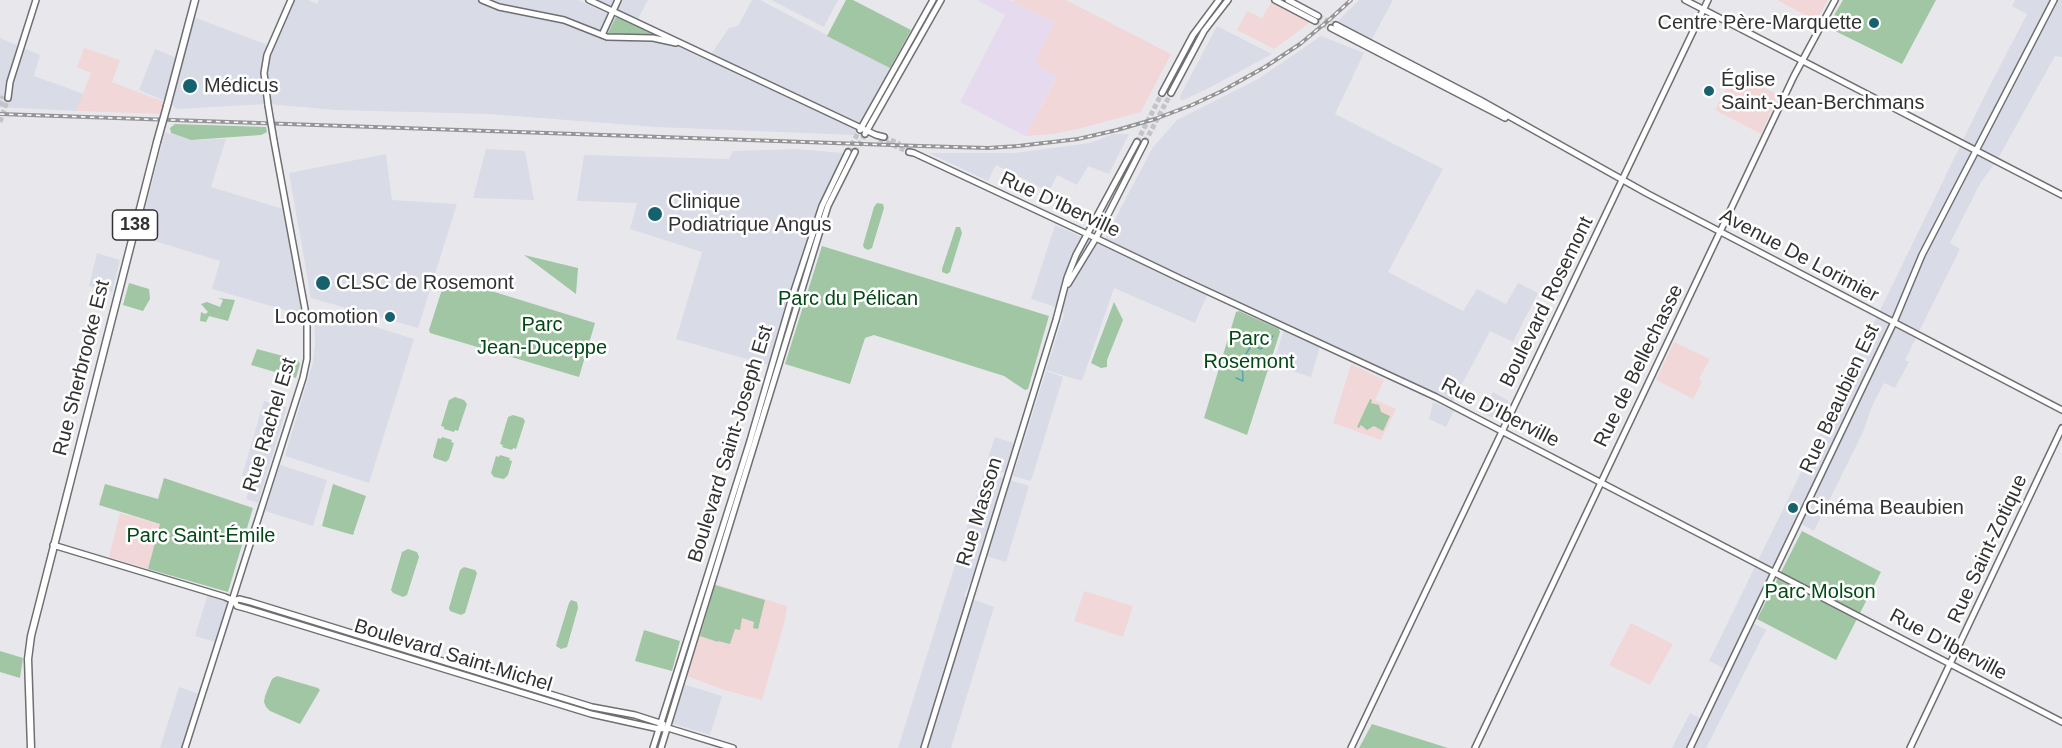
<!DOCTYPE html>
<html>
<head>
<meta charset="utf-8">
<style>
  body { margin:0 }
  canvas { display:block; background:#e8e8ec }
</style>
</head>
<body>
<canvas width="2062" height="748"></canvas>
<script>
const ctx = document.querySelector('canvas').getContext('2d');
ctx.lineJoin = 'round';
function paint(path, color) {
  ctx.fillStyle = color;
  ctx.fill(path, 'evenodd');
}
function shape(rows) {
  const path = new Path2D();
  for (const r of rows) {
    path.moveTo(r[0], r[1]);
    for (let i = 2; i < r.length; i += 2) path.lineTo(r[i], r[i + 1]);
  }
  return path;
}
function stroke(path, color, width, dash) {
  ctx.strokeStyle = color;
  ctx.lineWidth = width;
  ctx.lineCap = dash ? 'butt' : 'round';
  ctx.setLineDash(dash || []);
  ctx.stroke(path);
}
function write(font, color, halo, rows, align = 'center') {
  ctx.font = font + ' Helvetica,sans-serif';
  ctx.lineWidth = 5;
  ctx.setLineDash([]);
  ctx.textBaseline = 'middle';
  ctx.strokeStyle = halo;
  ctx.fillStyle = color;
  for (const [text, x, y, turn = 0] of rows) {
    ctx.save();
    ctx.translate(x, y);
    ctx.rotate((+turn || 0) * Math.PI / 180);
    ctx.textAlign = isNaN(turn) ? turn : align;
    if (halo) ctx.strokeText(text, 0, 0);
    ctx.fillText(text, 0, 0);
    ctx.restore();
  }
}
const built = shape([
  [291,0,308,0,317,4,319,0,578,0,707,60,729,28,738,26,752,0,760,0,890,68,854,135,656,127,489,114,335,110,267,104,177,109,168,102,139,90,155,49,179,59,191,16,270,46],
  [597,0,648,0,638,19],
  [771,0,838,0,824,27],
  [1359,0,1393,0,1371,41,1336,23],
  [2015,0,2062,0,2062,57,2055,56,1996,162,1981,182,1950,243,1960,249,1905,360,1909,362,1895,388,1884,383,1872,406,1863,432,1814,531,1798,522,1751,622,1766,630,1706,748,1672,748,1690,713,1703,720,1727,670,1709,661,1983,99,2027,14,2012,6],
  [1217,26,1272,54,1209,88,1181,101,1180,96],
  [1321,36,1364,53,1335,114,1443,169,1388,272,1463,311,1477,289,1506,304,1518,283,1538,293,1513,342,1490,331,1452,403,1350,354,1235,303,1104,240,1153,147,1177,120,1258,79],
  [0,38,40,55,34,76,84,94,76,111,0,107],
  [165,132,191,140,226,139,211,187,283,209,302,315,212,289,220,261,138,236],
  [1113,134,1129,134,1109,174,1088,166,1077,185,1057,175,1049,192,996,165,988,181,929,153,1014,153,1090,143],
  [486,149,525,151,534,200,473,198],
  [797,149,843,153,821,205,771,366,676,339,702,252,630,229,637,203,577,201,584,155,729,159,733,151],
  [386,154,392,200,457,204,418,328,311,298,289,173],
  [1055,225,1208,293,1195,323,1114,288,1082,381,1046,370,1064,314,1053,306,1031,299],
  [97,253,120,260,112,292,89,286],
  [322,310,414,339,369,483,285,456,313,362,315,343,314,313],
  [1285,326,1321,343,1311,377,1273,365],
  [1046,371,1063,377,1031,481,1013,476],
  [1493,392,1509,401,1499,421,1482,413],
  [264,401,287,407,258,503,246,499,252,479,242,476],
  [1433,402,1454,411,1446,427,1429,419],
  [995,437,1014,443,1005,473,985,467],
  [280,465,327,480,313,526,265,511],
  [984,472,1029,486,1006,562,983,555,964,596,994,607,951,748,898,748],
  [209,590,230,596,215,642,195,636],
  [683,684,722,696,710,735,671,723],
  [179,687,202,695,185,748,160,748]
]);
const education = shape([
  [1014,0,1066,0,1171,54,1141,112,1078,129,1053,134,1025,136,1057,77,1038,66,1038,54,1055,23,1013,2],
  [1777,0,1828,0,1817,19,1814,20],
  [1272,1,1311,22,1274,49,1237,30,1247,11,1262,18],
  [84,48,120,60,112,82,167,103,164,114,76,111,91,73,77,67],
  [1735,73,1778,95,1761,134,1715,110],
  [1674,342,1710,359,1699,379,1702,382,1693,399,1656,380],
  [1351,364,1384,380,1375,400,1396,409,1381,440,1333,423],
  [120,513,160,524,148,569,109,557],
  [715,584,787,606,784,624,762,700,724,690,687,676],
  [1084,591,1133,606,1123,637,1074,621],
  [1631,623,1673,644,1650,685,1609,665]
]);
const medical = shape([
  [977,0,1010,0,1055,23,1038,54,1038,66,1057,76,1025,136,960,102,1005,15]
]);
const green = shape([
  [846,0,853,0,911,30,890,68,827,36],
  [1843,0,1936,0,1902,64,1827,27],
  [616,17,656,34,624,35,608,33],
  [175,124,266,127,267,132,261,135,191,140,171,133,170,128],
  [877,203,883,204,884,208,872,248,868,250,864,248,863,245,874,207],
  [956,227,960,227,962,233,950,272,947,274,942,272,942,269],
  [822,246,1049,316,1028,389,1025,390,1004,376,874,335,865,338,850,384,785,364],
  [524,255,578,268,576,294],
  [446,277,595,323,579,377,430,333,429,330],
  [129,283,149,289,150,299,143,311,123,305],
  [218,298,235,300,228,321,209,316,206,322,200,321,201,312,205,314,208,312,201,304,207,302,220,307,223,300],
  [1114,302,1123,320,1107,360,1107,367,1101,368,1091,363],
  [1239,311,1279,329,1280,332,1247,435,1204,418,1236,312],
  [257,349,298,360,300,364,296,378,251,365],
  [455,397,464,400,467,404,458,431,455,430,454,432,444,429,444,427,441,426,449,400],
  [1370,399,1372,400,1371,403,1379,405,1381,412,1390,416,1383,431,1374,426,1367,430,1361,425,1359,428,1357,427],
  [513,415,523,418,525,421,516,449,513,448,512,450,502,447,503,445,500,444,508,417],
  [442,437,452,440,451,442,454,443,449,459,446,462,434,458,433,456,438,438,441,439],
  [500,455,510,458,509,460,512,461,508,475,504,479,494,477,491,473,496,456,499,457],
  [164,478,253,508,228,592,148,569,160,524,99,505,105,484,158,499],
  [333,484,366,496,353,535,322,526],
  [1802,531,1881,572,1836,660,1757,619],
  [408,549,417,552,419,557,407,595,403,597,393,593,391,590,402,552],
  [464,567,475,570,477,573,465,613,461,615,450,611,449,608,460,570],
  [715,585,765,600,758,629,753,628,754,622,742,618,740,630,735,629,730,644,718,641,718,642,700,636],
  [571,600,577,602,578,608,567,647,561,649,556,646,557,642,569,603],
  [644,630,680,641,672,671,635,661],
  [0,651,23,658,20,678,0,672],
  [277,676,318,688,320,690,300,724,270,711,266,707,264,702,265,696,272,679],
  [1372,724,1448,748,1359,748]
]);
const stream = shape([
  [1236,378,1243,381,1242,360,1251,346,1253,345,1261,349,1273,336]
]);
const secondaryTunnel = shape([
  [1318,16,1336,25],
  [1315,21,1331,28],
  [0,106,3,96],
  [0,122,8,98],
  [884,137,900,144],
  [879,139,909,152],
  [1137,142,1162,93],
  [1145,142,1171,93],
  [848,152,859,131],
  [855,152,865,134]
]);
const secondary = shape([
  [482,0,499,7,564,20,607,37,653,38,676,43],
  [589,0,859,127,876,135,884,137],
  [1275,0,1315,21],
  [1288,0,1318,16],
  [1685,0,2062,195],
  [1336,25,1480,100,1648,194,2062,410],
  [1331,28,1505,118],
  [602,35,618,0],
  [1162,93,1193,35,1219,0],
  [1171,93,1204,31,1228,0],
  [8,98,10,82,36,0],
  [268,105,264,73,267,55,291,0],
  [860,130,933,0],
  [865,134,941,0],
  [909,152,914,153,1083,232,1181,279,1436,397,2062,722],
  [1068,284,1096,238,1145,142],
  [53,545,225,597,234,601,237,606,248,609,591,714,659,729,668,728,733,748],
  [234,601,239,599,251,602,592,707,635,715,663,724],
  [185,748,303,378,307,359,307,320,274,141],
  [653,748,749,444,792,297,822,206,848,152],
  [661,748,819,234,828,206,855,152],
  [924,748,1056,320,1067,278,1076,255,1137,142],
  [1351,748,1708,0],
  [1475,748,1794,76,1835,0],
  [1690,748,1894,322,1922,255,2054,0],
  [1910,748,2062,428]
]);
const primary = shape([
  [167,106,195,0],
  [31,748,28,659,31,636,157,142]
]);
const rail = shape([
  [0,114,920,146,988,148,1018,146,1078,139,1117,130,1155,119,1192,105,1222,91,1265,67,1300,44,1329,20,1351,0]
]);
const secondaryBridge = shape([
  [268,105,274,141]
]);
const primaryBridge = shape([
  [157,142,167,106]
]);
const markers = [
  [1874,23,6,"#16616e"],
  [190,86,8,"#16616e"],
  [1709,91,6,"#16616e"],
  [655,214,8,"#16616e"],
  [323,283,8,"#16616e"],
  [390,317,6,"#16616e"],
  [1793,508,6,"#16616e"]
];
const shields = [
  [135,225,45]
];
const shieldNames = [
  ["138",135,225]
];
const poiNames = [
  ["Centre Père-Marquette",1862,23,"right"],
  ["Église",1721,80],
  ["Saint-Jean-Berchmans",1721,103],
  ["Médicus",204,86],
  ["Clinique",668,202],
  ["Podiatrique Angus",668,225],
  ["CLSC de Rosemont",336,283],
  ["Locomotion",378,317,"right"],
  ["Cinéma Beaubien",1805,508]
];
const streetNames = [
  ["Rue D'Iberville",1060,205,25],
  ["Avenue De Lorimier",1799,256,28],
  ["Boulevard Rosemont",1547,302,-64],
  ["Rue de Bellechasse",1639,366,-64],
  ["Rue Sherbrooke Est",82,368,-76],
  ["Rue Beaubien Est",1840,399,-65],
  ["Rue D'Iberville",1500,413,27],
  ["Rue Rachel Est",270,425,-73],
  ["Boulevard Saint-Joseph Est",731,444,-73],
  ["Rue Masson",980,512,-73],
  ["Rue Saint-Zotique",1988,549,-65],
  ["Rue D'Iberville",1948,645,28],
  ["Boulevard Saint-Michel",453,656,17]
];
const parkNames = [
  ["Parc du Pélican",848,299],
  ["Parc",542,325],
  ["Jean-Duceppe",542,348],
  ["Parc",1249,339],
  ["Rosemont",1249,362],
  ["Parc Saint-Émile",201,536],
  ["Parc Molson",1820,592]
];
paint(built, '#d9dbe7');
paint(education, '#f2d7d8');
paint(medical, '#e6daee');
paint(green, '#a0c6a3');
stroke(stream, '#5ca5af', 1.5);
stroke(secondaryTunnel, '#c4c4c7', 5, [5, 2.5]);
stroke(secondary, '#6e6f72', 8);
stroke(primary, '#6e6f72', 9);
stroke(secondary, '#fff', 5);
stroke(primary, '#fff', 6);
stroke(rail, '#959598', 4);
stroke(rail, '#fff', 1.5, [4.5]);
stroke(secondaryBridge, '#6e6f72', 8, []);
stroke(primaryBridge, '#6e6f72', 9, []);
stroke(secondaryBridge, '#fff', 5);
stroke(primaryBridge, '#fff', 6);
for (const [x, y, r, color] of markers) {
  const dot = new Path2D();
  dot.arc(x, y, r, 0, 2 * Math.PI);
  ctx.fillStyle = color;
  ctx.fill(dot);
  stroke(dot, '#fff', 2);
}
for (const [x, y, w] of shields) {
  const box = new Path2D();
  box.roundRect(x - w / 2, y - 15, w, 30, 4.5);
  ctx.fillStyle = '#fff';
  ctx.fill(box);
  stroke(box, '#323233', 1.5);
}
write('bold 18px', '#323233', null, shieldNames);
write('20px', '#323233', '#fff', poiNames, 'left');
write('20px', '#323233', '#fff', streetNames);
write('20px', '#014814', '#fff', parkNames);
</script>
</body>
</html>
